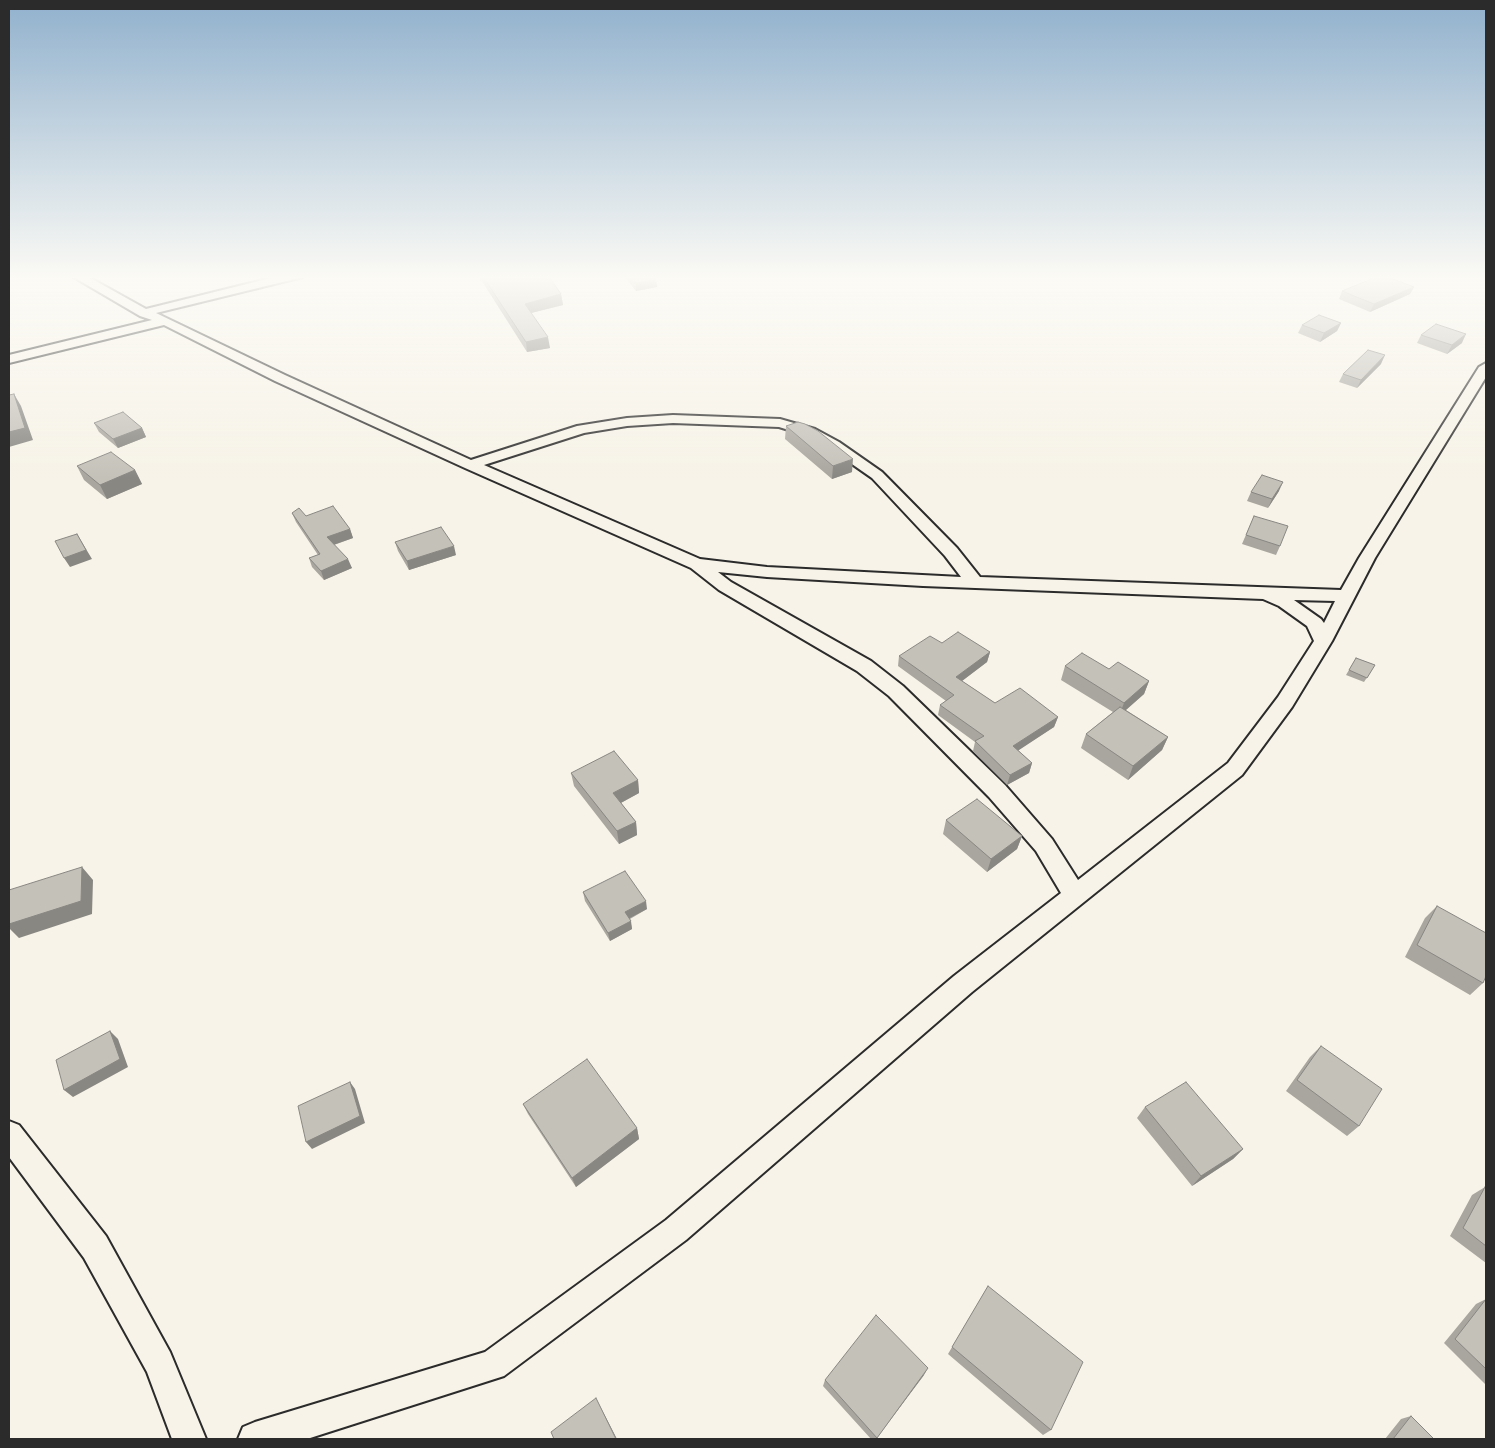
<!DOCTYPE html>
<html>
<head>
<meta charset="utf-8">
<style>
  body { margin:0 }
  #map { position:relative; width:1495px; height:1448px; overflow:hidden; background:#f7f3e8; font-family:"Gochi Hand",sans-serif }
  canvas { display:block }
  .frame { position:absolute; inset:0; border:10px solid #2b2b2b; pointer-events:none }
</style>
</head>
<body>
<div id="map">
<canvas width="1495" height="1448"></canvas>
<div class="frame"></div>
</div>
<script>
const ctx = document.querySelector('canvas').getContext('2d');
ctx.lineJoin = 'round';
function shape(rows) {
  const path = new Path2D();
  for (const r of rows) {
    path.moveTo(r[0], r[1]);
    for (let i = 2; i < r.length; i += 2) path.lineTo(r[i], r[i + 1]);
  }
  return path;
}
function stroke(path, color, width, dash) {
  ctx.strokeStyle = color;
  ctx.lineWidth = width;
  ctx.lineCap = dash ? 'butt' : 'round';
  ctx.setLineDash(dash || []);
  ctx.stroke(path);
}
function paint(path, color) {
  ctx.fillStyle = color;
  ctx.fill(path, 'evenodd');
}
const minor = shape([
  [70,275,85,275,146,309,283,275,305,275,303,277,156,313,285,375,471,460,577,426,627,418,673,415,780,419,815,429,839,442,882,472,957,548,980,577,1341,590,1359,558,1479,367,1486,363,1486,377,1375,558,1332,641,1292,707,1242,775,972,992,686,1240,504,1376,307,1439,238,1439,243,1427,255,1422,485,1352,666,1220,954,976,1061,893,1036,851,989,797,889,696,857,671,719,590,691,568,465,468,275,381,164,325,9,363,9,355,152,320,140,316,70,275],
  [673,423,779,427,805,435,829,448,872,478,945,556,961,577,767,567,700,559,484,465,584,433,627,426,673,423],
  [718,572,767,577,923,586,1263,599,1279,606,1307,626,1314,641,1278,697,1228,763,1078,880,1052,839,1005,785,903,686,871,661,731,582,718,572],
  [1294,600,1335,601,1324,623,1321,619,1294,600],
  [9,1121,19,1125,106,1236,170,1352,206,1439,172,1439,147,1372,84,1258,9,1157,9,1121]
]);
const wall = shape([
  [478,275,548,275,561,294,563,305,531,313,550,348,527,352],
  [623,275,652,275,656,280,657,287,636,291],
  [1414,287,1410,294,1370,312,1339,299,1342,291],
  [1341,323,1337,331,1320,342,1298,333,1302,325],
  [1421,335,1462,343,1447,354,1417,343],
  [1381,364,1357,388,1339,382,1343,374],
  [94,423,142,428,146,437,118,448,99,432],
  [786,426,852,472,832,479,785,439],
  [77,466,135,470,142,484,107,499,84,480],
  [1279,491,1268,508,1247,501,1251,492],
  [292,513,306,516,350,529,353,538,334,545,352,568,324,580,312,567,309,558,318,555,296,522],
  [1254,516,1280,546,1276,555,1242,544],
  [395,542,456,555,409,570,398,551],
  [942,643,990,652,987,662,962,681,995,703,1058,717,1054,727,1018,750,1032,763,1029,773,1007,785,973,751,975,742,938,715,940,705,946,701,898,666,899,656],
  [1356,658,1375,665,1364,682,1346,675],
  [1065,666,1109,669,1149,681,1144,694,1126,710,1168,737,1162,750,1128,780,1081,748,1086,734,1113,712,1061,680],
  [571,773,638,780,639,793,621,803,636,822,637,835,619,844,574,786],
  [946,820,1022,836,1017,849,987,872,943,834],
  [583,892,647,909,630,919,632,929,610,941,585,901],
  [1437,906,1483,983,1470,995,1405,957,1425,918],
  [1321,1046,1359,1126,1347,1136,1286,1091,1310,1057],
  [523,1104,637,1128,639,1139,576,1187,528,1114],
  [1145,1107,1243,1149,1233,1159,1192,1186,1137,1118],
  [1485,1187,1486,1188,1486,1263,1450,1236,1472,1195],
  [988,1286,1051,1430,1043,1435,948,1354],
  [1486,1299,1486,1385,1444,1343,1476,1304],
  [924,1375,876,1439,871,1439,823,1386,825,1380],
  [1411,1416,1434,1439,1385,1439,1401,1419]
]);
const shadedWall = shape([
  [656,280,657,287,636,291,636,283],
  [1414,287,1410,294,1370,312,1374,304],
  [561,294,563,305,527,314,525,304],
  [1341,323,1337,331,1320,342,1324,333],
  [1466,334,1462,343,1447,354,1452,345],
  [548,337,550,348,527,352,526,342],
  [1385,355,1381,364,1357,388,1361,380],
  [14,394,21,406,33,440,9,447,9,432],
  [142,428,146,437,118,448,113,439],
  [853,459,852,472,832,479,833,466],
  [135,470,142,484,107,499,100,485],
  [1283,482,1279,491,1268,508,1272,499],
  [350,529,353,538,330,546,327,537],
  [77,534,92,559,70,567,64,558],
  [454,546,456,555,409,570,407,561],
  [348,559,352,568,324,580,321,571],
  [990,652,987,662,954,687,956,677],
  [1149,681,1144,694,1119,716,1124,703],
  [1058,717,1054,727,1010,756,1013,746],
  [1168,737,1162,750,1128,780,1133,766],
  [1032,763,1029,773,1007,785,1010,775],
  [638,780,639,793,615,806,613,793],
  [636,822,637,835,619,844,617,831],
  [1022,836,1017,849,987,872,991,859],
  [82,867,93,880,92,914,19,938,9,928,9,924],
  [646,901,647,909,626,920,625,912],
  [631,921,632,929,610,941,608,933],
  [110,1031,118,1039,128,1067,73,1097,64,1090],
  [350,1082,355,1089,365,1123,312,1149,306,1142],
  [637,1128,639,1139,576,1187,572,1178],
  [1243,1149,1233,1159,1192,1186,1201,1176],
  [928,1368,924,1375,876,1439],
  [596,1398,599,1404,617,1439,616,1439]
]);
const building = shape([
  [482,275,548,275,561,294,525,304,548,337,526,342,482,275],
  [629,275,652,275,656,280,636,283,629,275],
  [1381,275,1383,275,1414,287,1374,304,1342,291,1381,275],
  [1319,315,1341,323,1324,333,1302,325,1319,315],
  [1436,324,1466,334,1452,345,1421,335,1436,324],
  [1368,350,1385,355,1361,380,1343,374,1368,350],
  [14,394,25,428,9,432,9,395,14,394],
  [123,412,142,428,113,439,94,423,123,412],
  [798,422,805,424,818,431,853,459,833,466,786,426,798,422],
  [111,452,135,470,100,485,77,466,111,452],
  [1262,475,1283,482,1272,499,1251,492,1262,475],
  [333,506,350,529,327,537,348,559,321,571,309,558,320,554,292,513,299,508,306,516,333,506],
  [1254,516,1288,526,1280,546,1246,535,1254,516],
  [441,527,454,546,407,561,395,542,441,527],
  [77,534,86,550,64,558,55,541,77,534],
  [958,632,990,652,956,677,995,703,1020,688,1058,717,1013,746,1032,763,1010,775,975,741,984,736,940,705,954,695,899,656,930,636,942,643,958,632],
  [1082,653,1109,669,1118,662,1149,681,1124,703,1065,666,1082,653],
  [1356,658,1375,665,1367,678,1349,670,1356,658],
  [1120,707,1168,737,1133,766,1086,734,1120,707],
  [614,751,638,780,613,793,636,822,617,831,571,773,614,751],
  [977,799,1022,836,991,859,946,820,977,799],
  [82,867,81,901,9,924,9,890,82,867],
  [625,871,646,901,625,912,631,921,608,933,583,892,625,871],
  [1437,906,1486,933,1486,976,1483,983,1417,945,1437,906],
  [110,1031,120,1059,64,1090,56,1060,110,1031],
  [1321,1046,1382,1089,1359,1126,1297,1080,1321,1046],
  [587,1059,637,1128,572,1178,523,1104,587,1059],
  [350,1082,360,1116,306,1142,298,1106,350,1082],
  [1186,1082,1243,1149,1201,1176,1145,1107,1186,1082],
  [1485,1187,1486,1188,1486,1246,1463,1228,1485,1187],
  [988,1286,1083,1362,1051,1430,952,1347,988,1286],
  [1486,1299,1486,1369,1455,1339,1486,1299],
  [876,1315,928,1368,877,1438,825,1380,876,1315],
  [596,1398,616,1439,554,1439,551,1432,596,1398],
  [1411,1416,1434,1439,1393,1439,1411,1416]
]);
stroke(minor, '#2b2b2b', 4);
paint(minor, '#f7f3e8');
paint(wall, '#a9a69f');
paint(shadedWall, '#898782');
paint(building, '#c4c1b9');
stroke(building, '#898782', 1);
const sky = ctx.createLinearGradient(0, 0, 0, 478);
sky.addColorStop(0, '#91b1cd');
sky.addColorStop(0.58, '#fbfaf5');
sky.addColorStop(1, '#fbfaf500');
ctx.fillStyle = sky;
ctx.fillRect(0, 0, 1495, 478);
</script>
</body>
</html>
